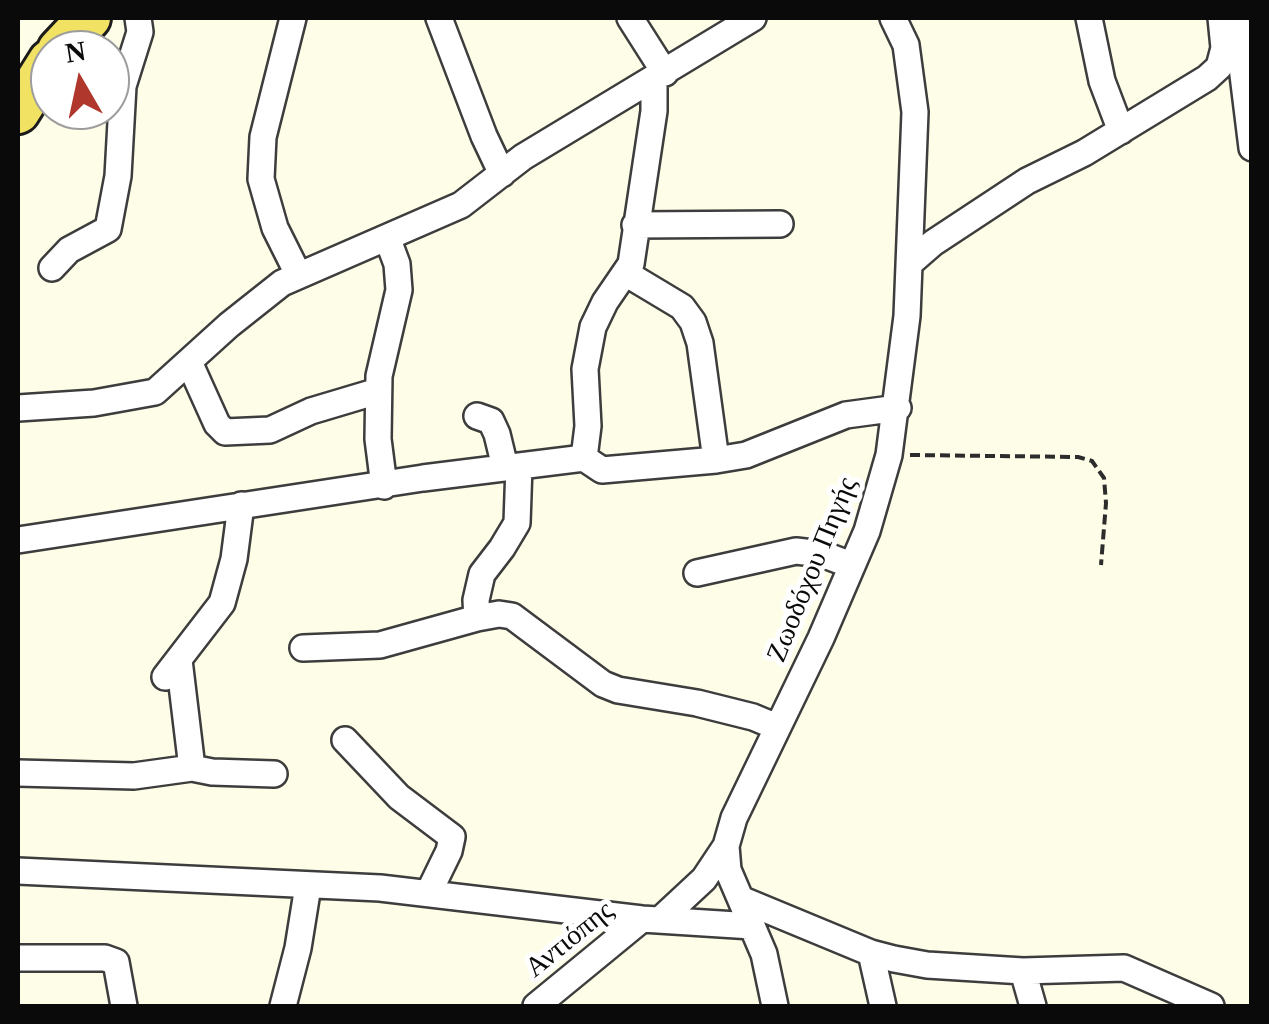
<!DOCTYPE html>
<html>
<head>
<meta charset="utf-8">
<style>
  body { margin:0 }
  #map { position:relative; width:1269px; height:1024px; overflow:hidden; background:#fefde7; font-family:Georgia,serif }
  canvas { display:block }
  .frame { position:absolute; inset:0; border:20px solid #0a0a0a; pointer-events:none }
  .north { position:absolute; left:30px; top:30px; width:100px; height:100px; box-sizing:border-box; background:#fff; border:2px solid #9d9d9d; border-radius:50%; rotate:351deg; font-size:28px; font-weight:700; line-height:40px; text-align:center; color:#0a0a0a }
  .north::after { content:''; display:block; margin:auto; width:35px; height:45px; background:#b0372b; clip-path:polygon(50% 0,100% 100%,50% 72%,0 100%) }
</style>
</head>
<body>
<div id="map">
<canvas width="1269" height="1024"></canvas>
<div class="frame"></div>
<div class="north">N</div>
</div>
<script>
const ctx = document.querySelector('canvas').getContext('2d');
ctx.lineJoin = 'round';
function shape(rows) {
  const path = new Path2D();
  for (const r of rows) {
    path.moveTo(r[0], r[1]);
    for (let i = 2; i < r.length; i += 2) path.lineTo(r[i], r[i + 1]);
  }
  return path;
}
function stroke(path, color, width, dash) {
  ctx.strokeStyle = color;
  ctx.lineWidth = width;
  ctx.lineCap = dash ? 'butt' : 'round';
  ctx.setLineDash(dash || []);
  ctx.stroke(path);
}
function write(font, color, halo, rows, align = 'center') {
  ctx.font = font + ' Georgia,serif';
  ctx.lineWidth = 10;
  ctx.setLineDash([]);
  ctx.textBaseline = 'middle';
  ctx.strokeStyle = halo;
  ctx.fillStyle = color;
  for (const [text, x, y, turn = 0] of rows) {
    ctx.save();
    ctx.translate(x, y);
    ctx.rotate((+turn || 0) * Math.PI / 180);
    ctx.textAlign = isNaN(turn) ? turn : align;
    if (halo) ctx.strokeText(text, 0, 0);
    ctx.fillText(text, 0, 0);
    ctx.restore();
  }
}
const path = shape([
  [910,455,1078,457,1092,461,1104,478,1106,503,1101,565]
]);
const minor = shape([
  [293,18,263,137,261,179,275,228,298,274],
  [439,18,484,136,502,174],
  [630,18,665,73],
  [1089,18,1102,81,1121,131],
  [1236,18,1252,148],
  [635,225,780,224],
  [910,263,933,243,1027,181,1084,153,1207,78,1219,67,1224,48,1221,18],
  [52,268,69,250,108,229,118,176,123,86,140,32,138,18],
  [627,274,682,307,693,322,700,343,716,460],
  [189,362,217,424,225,432,270,430,311,411,378,391],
  [18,408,94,403,155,392,229,325,282,283,461,205,523,157,753,18],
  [477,416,491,421,497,434,505,467],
  [584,458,602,470,716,460,746,455,846,415,898,408],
  [384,486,378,439,379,376,399,290,397,264,388,240],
  [18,540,423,478,584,458,588,426,585,369,593,327,605,302,631,264,654,111,654,79],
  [697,573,796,551,822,554,851,565],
  [477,618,476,600,482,574,502,548,517,523,519,466],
  [303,648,380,645,477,618,499,614,512,616,603,684,618,690,697,703,753,717,777,727],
  [179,660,192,768],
  [165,677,222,603,234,559,241,505],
  [345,740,399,797,452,837,449,851,429,892],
  [18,773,134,776,192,768,212,772,274,774],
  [18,871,380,888,642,919,752,926],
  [743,900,871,953,894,959,927,965,1023,971,1124,968,1211,1006],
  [661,919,704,879,726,846],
  [871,953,883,1006],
  [18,958,105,958,116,962,124,1006],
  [1023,971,1033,1006],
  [283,1006,298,948,308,886],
  [536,1006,642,919],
  [775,1006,764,954,728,870,726,846,734,818,821,638,867,531,889,455,907,316,915,112,906,45,893,18]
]);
const primary = shape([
  [59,50,89,18],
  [18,112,50,61]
]);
const streetNames = [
  ["Ζωοδόχου Πηγής",813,570,-68],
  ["Αντιόπης",570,940,-39]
];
stroke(minor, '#3d3d3d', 30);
stroke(primary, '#1b1b1b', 48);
stroke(path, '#2c2c2c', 4, [10, 5]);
stroke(minor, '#fff', 25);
stroke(primary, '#f1e264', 42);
write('28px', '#0a0a0a', '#fff', streetNames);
</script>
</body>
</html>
